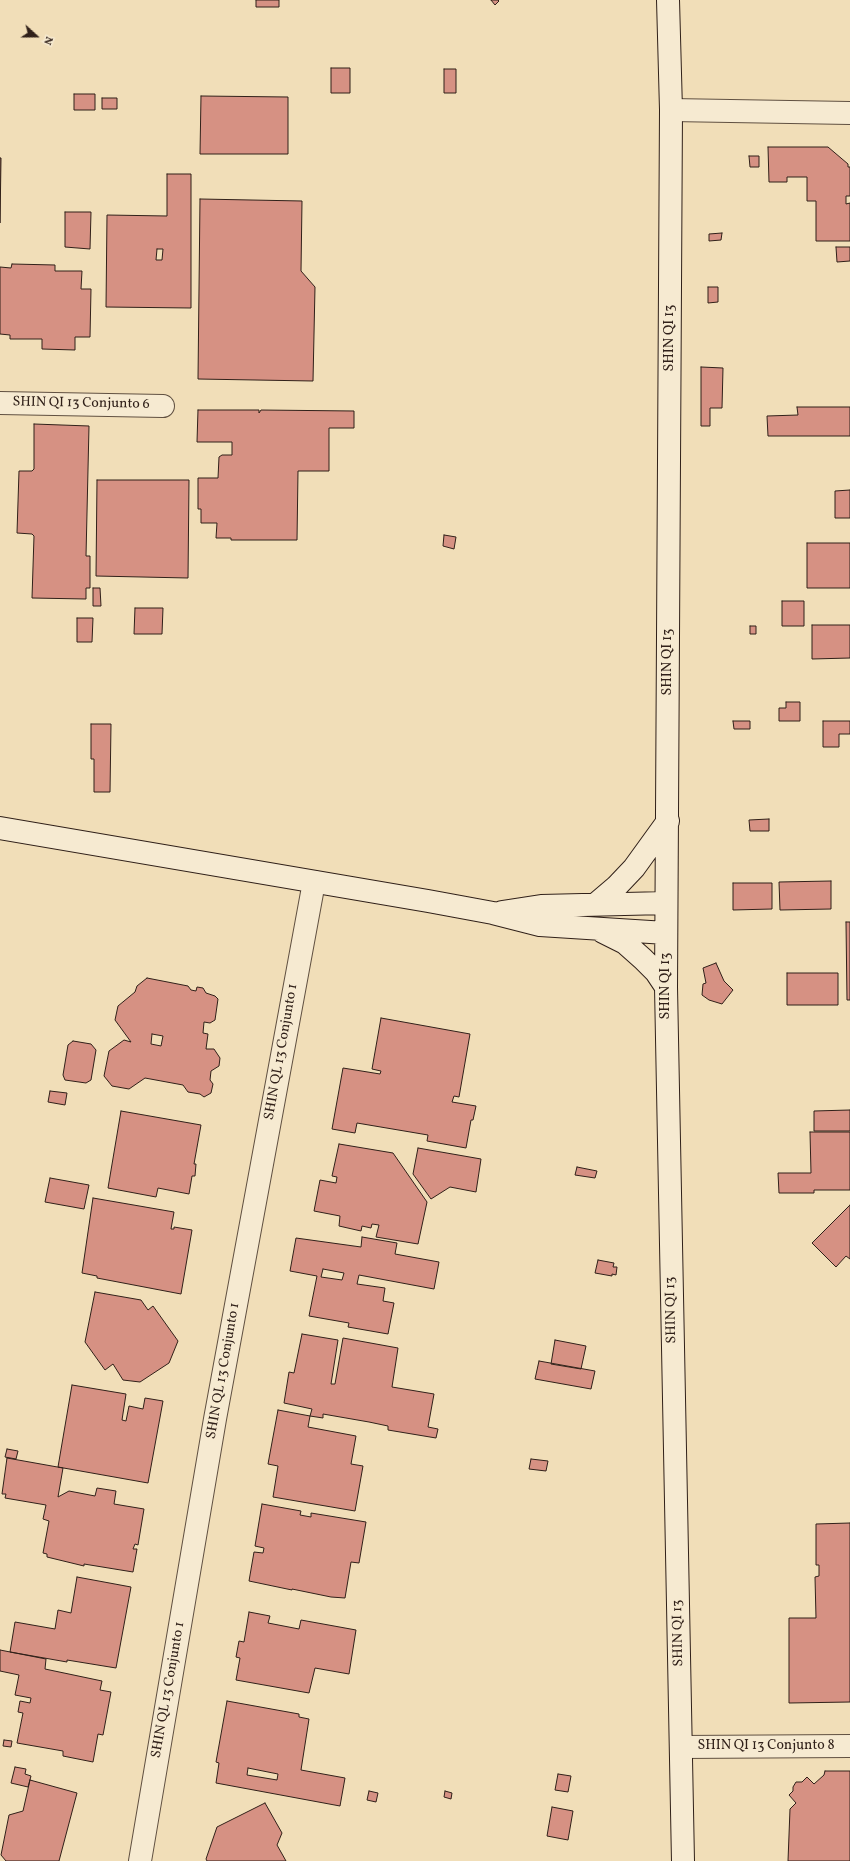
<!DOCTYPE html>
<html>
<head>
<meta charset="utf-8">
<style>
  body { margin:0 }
  #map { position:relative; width:850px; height:1861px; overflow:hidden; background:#f1deb8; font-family:Vollkorn,serif }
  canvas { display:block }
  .north { position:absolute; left:16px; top:16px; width:40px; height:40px; -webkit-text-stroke:3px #f6ead1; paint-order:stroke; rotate:111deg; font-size:11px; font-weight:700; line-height:16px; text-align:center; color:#302019 }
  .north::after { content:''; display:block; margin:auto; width:14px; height:18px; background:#302019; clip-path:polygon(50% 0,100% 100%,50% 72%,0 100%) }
</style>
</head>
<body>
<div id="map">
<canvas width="850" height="1861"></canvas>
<div class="north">N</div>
</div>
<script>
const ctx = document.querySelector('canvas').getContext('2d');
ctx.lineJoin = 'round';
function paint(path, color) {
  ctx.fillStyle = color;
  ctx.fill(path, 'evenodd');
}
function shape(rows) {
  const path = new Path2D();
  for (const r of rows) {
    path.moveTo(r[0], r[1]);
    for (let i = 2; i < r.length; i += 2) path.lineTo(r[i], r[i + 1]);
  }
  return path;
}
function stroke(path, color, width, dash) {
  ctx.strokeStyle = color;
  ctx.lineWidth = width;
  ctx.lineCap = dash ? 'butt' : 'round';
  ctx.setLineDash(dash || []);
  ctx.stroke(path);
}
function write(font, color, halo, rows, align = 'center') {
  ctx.font = font + ' Vollkorn,serif';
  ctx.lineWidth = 3;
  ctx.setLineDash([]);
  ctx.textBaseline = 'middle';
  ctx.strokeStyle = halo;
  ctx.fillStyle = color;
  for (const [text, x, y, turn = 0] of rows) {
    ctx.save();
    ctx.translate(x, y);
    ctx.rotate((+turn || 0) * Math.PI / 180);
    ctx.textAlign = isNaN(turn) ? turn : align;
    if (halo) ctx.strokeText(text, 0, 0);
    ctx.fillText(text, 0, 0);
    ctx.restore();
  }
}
const building = shape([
  [256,0,279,0,279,7,256,7,256,0],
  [491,0,498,0,499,1,495,5,491,0],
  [331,68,350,68,350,93,331,93,331,68],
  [444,69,456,69,456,93,444,93,444,69],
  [74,94,95,94,95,110,74,110,74,94],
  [201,96,288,97,288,154,200,154,201,96],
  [102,98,117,98,117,109,102,109,102,98],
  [768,147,828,147,848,164,848,167,850,167,850,196,846,196,846,204,850,203,850,241,816,241,816,201,807,201,807,177,787,177,787,182,769,182,768,147],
  [749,156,759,156,759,167,750,167,749,156],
  [0,158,1,158,0,223,0,158],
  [167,174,191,174,191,308,106,307,107,215,167,216,167,174],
  [157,249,163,249,162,260,156,260,157,249],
  [200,199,302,201,301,271,315,287,313,381,198,379,200,199],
  [65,212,91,212,90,249,65,247,65,212],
  [722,233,721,240,709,241,709,234,722,233],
  [836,247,850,247,850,261,837,262,836,247],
  [12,264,55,265,55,271,82,271,81,289,91,289,90,337,75,337,75,350,42,349,42,339,10,339,10,335,0,334,0,267,11,268,12,264],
  [708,287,718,287,718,302,708,303,708,287],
  [701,367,723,368,722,408,710,408,710,426,701,426,701,367],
  [797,407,850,407,850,436,768,436,767,416,798,415,797,407],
  [198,410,259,410,259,413,261,410,354,411,354,428,329,428,329,471,298,471,297,540,231,540,231,538,216,538,217,523,201,523,201,509,198,509,198,478,218,478,219,457,222,455,232,455,232,442,197,442,198,410],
  [34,424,89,426,86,556,90,556,90,588,86,588,86,599,32,598,34,536,32,534,17,533,19,471,32,471,34,469,34,424],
  [97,480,189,480,188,578,96,576,97,480],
  [850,490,850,518,835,518,835,491,850,490],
  [444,535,456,537,454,549,443,546,444,535],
  [807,543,850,543,850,588,807,588,807,543],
  [93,588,100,588,101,606,93,606,93,588],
  [782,601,804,601,804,626,782,626,782,601],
  [135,608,163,608,162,634,134,634,135,608],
  [77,618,93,618,92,642,77,642,77,618],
  [812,625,850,625,850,658,812,659,812,625],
  [750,626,756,626,756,634,750,634,750,626],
  [786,702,800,702,800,721,779,721,779,708,786,708,786,702],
  [733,721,750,721,750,729,734,729,733,721],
  [823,721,850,721,850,734,839,734,839,747,823,747,823,721],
  [91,724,111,724,110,792,94,792,94,759,91,759,91,724],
  [769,819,769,831,750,831,749,820,769,819],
  [831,881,831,909,780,910,779,882,831,881],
  [733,883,772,883,772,909,733,910,733,883],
  [846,922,850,922,850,1000,847,1000,846,922],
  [716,963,724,981,733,990,722,1004,709,1000,702,995,703,984,706,983,703,968,716,963],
  [787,973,838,973,838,1005,787,1005,787,973],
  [147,978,188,986,191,990,196,991,197,987,203,988,206,993,215,996,218,999,215,1020,210,1023,204,1022,203,1033,208,1034,206,1049,214,1049,220,1058,219,1066,211,1071,210,1080,213,1084,211,1093,204,1097,200,1094,188,1092,183,1085,145,1078,129,1089,112,1086,104,1076,109,1051,124,1040,131,1042,115,1020,118,1006,135,992,137,986,147,978],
  [152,1034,163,1036,161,1046,151,1044,152,1034],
  [381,1018,470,1034,459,1097,454,1096,452,1102,476,1106,473,1120,471,1120,466,1148,427,1141,428,1135,357,1123,355,1133,332,1129,343,1068,380,1074,381,1071,372,1069,381,1018],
  [73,1041,91,1044,96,1050,91,1080,86,1083,65,1080,63,1075,68,1045,73,1041],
  [50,1091,67,1093,65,1105,48,1102,50,1091],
  [850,1110,850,1131,814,1131,814,1111,850,1110],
  [121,1111,201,1125,194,1164,196,1164,195,1176,192,1176,189,1194,158,1188,156,1197,108,1188,121,1111],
  [810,1132,850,1132,850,1190,814,1190,814,1193,779,1193,778,1173,811,1173,810,1132],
  [339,1144,393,1153,427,1202,418,1244,376,1237,379,1225,372,1224,371,1228,362,1226,361,1231,339,1226,340,1216,314,1211,320,1180,336,1183,337,1177,332,1176,339,1144],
  [418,1148,481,1159,476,1192,450,1187,431,1199,413,1174,418,1148],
  [577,1167,597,1171,595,1178,575,1175,577,1167],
  [50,1178,89,1185,84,1209,45,1202,50,1178],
  [93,1198,174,1212,171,1229,174,1229,174,1227,192,1230,181,1294,97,1278,97,1276,82,1273,93,1198],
  [850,1205,850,1259,846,1256,836,1267,812,1243,850,1205],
  [362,1237,397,1243,395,1254,439,1262,434,1289,359,1275,357,1284,385,1288,383,1301,394,1303,388,1334,348,1327,349,1323,309,1316,317,1276,290,1271,296,1238,361,1247,362,1237],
  [323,1269,344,1273,342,1280,321,1277,323,1269],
  [598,1260,614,1263,613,1267,617,1267,616,1275,612,1274,612,1276,595,1273,598,1260],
  [95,1292,141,1300,148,1310,153,1306,178,1341,169,1363,140,1382,123,1380,113,1364,105,1370,85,1342,95,1292],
  [302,1334,338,1340,331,1384,335,1384,343,1338,398,1348,392,1387,434,1394,428,1427,438,1429,436,1438,388,1430,388,1426,369,1422,323,1414,323,1418,310,1416,312,1409,284,1403,289,1372,294,1373,302,1334],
  [555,1340,586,1346,581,1369,551,1364,555,1340],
  [539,1361,595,1371,591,1389,535,1379,539,1361],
  [72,1385,126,1394,122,1420,126,1421,129,1406,143,1409,145,1398,163,1401,148,1483,58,1467,72,1385],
  [278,1410,310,1416,308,1427,356,1436,351,1464,363,1466,355,1511,273,1497,278,1466,268,1464,278,1410],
  [7,1449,18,1451,16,1459,5,1457,7,1449],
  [7,1458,63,1468,58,1497,69,1491,95,1496,97,1488,116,1491,114,1504,144,1509,138,1545,135,1544,133,1549,137,1549,133,1572,84,1564,84,1566,47,1557,47,1554,43,1553,49,1521,43,1519,46,1505,5,1498,6,1494,2,1494,7,1458],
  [531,1459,548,1461,546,1471,529,1469,531,1459],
  [262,1504,301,1511,300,1515,311,1517,311,1513,366,1522,359,1563,351,1562,345,1598,331,1597,292,1589,292,1590,249,1581,254,1552,263,1553,264,1548,255,1546,262,1504],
  [850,1523,850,1702,789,1703,789,1618,816,1618,815,1577,819,1576,819,1565,816,1565,816,1524,850,1523],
  [77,1577,131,1587,116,1668,67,1660,67,1662,10,1652,15,1622,55,1629,58,1610,71,1613,77,1577],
  [249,1612,270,1616,268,1623,299,1629,301,1620,356,1630,349,1674,315,1668,309,1693,236,1680,240,1658,236,1657,239,1641,244,1642,249,1612],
  [0,1650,46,1659,45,1669,102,1681,100,1690,111,1692,103,1735,98,1734,93,1762,63,1756,63,1751,17,1743,23,1713,18,1712,20,1701,30,1703,31,1698,15,1695,19,1675,0,1671,0,1650],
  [227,1701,299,1714,299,1717,309,1719,301,1770,345,1778,340,1806,216,1783,219,1763,216,1762,227,1701],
  [248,1768,278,1774,277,1780,247,1775,248,1768],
  [4,1740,12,1741,11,1747,3,1746,4,1740],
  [15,1767,26,1769,25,1774,31,1776,28,1787,11,1783,15,1767],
  [825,1771,850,1771,850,1861,788,1861,790,1809,796,1803,789,1795,793,1791,793,1787,796,1782,802,1782,807,1777,814,1784,824,1775,825,1771],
  [558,1774,571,1776,568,1792,555,1790,558,1774],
  [30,1780,77,1793,59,1861,6,1861,1,1855,9,1815,23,1811,30,1780],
  [369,1791,378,1793,376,1802,367,1800,369,1791],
  [445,1791,452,1793,451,1799,444,1797,445,1791],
  [265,1803,282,1833,277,1845,286,1861,207,1861,206,1859,217,1827,265,1803],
  [552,1807,573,1811,568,1840,547,1836,552,1807]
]);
const street = shape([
  [671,110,850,113],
  [0,403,163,406],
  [681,1747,850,1746],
  [140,1861,215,1419,314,882]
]);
const secondary = shape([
  [668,0,671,110,666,987,683,1861],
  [0,828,428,901,493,913,540,925,666,933],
  [596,904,616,887,634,868,668,821],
  [502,912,541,906,666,903],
  [603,932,625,943,643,959,656,972,666,987]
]);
const streetNames = [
  ["SHIN QI 13",670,338,-90],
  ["SHIN QI 13 Conjunto 6",81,404,1],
  ["SHIN QI 13",668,662,-90],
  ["SHIN QI 13",666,986,-90],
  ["SHIN QL 13 Conjunto 1",282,1052,-80],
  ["SHIN QI 13",672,1310,-91],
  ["SHIN QL 13 Conjunto 1",224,1371,-80],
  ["SHIN QI 13",679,1633,-91],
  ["SHIN QL 13 Conjunto 1",169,1690,-80],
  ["SHIN QI 13 Conjunto 8",766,1746]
];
paint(building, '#d69183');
stroke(building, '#302019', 1);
stroke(street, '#605041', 24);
stroke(secondary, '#302019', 24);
stroke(street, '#f6ead1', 22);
stroke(secondary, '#f6ead1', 22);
write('14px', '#302019', '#f6ead1', streetNames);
</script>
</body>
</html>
